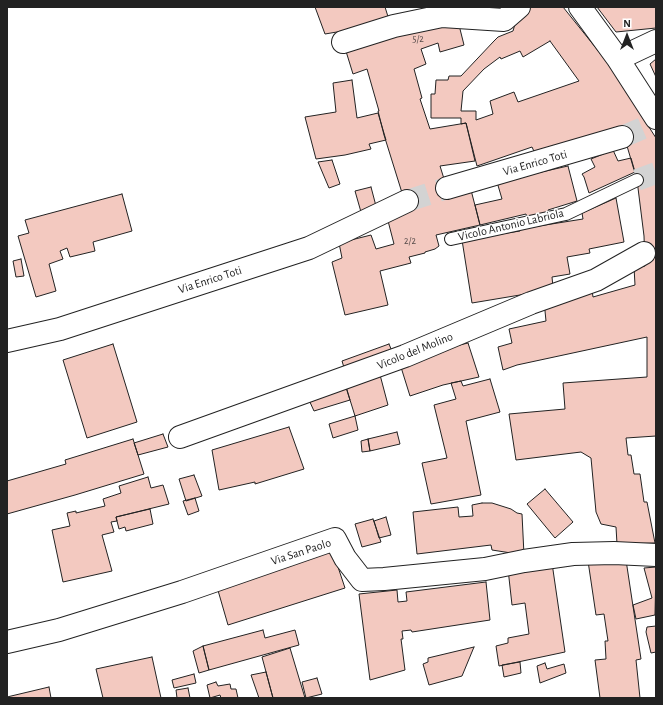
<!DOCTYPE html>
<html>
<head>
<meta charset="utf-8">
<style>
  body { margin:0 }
  #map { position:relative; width:663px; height:705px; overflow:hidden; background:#fff; font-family:"Alegreya Sans",sans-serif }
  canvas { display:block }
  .frame { position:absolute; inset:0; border:8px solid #222; pointer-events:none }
  .north { position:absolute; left:607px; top:16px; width:40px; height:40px; -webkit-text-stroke:3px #fff; paint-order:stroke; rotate:0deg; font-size:11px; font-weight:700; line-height:16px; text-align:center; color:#222 }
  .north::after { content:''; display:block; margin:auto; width:14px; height:18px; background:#222; clip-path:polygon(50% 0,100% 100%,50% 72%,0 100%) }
</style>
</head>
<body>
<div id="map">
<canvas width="663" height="705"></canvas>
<div class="frame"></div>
<div class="north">N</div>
</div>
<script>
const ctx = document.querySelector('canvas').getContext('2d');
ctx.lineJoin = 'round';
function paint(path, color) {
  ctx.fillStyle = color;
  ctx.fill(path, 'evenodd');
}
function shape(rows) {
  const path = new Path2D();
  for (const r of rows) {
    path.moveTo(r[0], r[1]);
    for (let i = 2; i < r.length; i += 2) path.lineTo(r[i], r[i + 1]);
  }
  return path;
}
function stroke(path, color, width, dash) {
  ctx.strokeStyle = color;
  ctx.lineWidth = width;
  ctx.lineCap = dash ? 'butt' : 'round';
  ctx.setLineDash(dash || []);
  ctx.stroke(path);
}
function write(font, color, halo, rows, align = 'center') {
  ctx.font = font + ' "Alegreya Sans",sans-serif';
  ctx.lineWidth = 3;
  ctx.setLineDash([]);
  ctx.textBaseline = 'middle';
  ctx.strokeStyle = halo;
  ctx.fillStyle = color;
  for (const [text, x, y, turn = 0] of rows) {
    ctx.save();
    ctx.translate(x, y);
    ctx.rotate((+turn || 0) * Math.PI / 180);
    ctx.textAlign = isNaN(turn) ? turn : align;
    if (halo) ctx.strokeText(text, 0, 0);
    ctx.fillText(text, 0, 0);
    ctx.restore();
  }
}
const building = shape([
  [315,7,385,7,390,23,325,34,315,7],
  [529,7,563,7,608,63,656,138,656,436,626,438,628,455,631,455,634,474,640,474,644,502,647,502,655,543,617,544,616,527,601,524,596,512,591,458,581,452,516,460,509,414,565,409,563,383,647,377,647,337,517,365,503,370,498,347,512,343,509,329,546,321,544,301,592,290,593,297,635,285,634,267,645,266,644,236,637,180,627,146,617,127,538,160,532,147,477,166,466,123,461,124,461,118,431,118,431,94,435,94,436,80,448,80,449,76,461,76,494,41,498,37,513,31,517,17,529,7],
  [550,41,579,81,518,102,514,92,490,101,493,114,476,120,476,111,461,111,463,91,484,69,500,57,501,59,520,51,523,57,550,41],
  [597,7,656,7,656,28,616,32,597,7],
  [458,21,464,45,440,52,438,43,421,49,426,64,414,69,422,98,420,99,430,129,466,123,475,161,440,166,450,198,471,190,480,225,436,235,439,246,435,249,425,252,425,253,409,257,411,263,380,271,388,305,345,315,332,262,342,258,339,243,371,235,376,249,394,244,387,217,403,196,384,135,378,111,379,111,367,69,353,74,345,48,458,21],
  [656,59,656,77,650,64,656,59],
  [352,80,357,118,378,113,386,140,369,144,371,149,345,155,316,159,305,117,336,112,333,83,352,80],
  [613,150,618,161,631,158,635,172,589,193,584,177,582,174,595,167,591,159,613,150],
  [332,160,340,184,329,188,318,162,332,160],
  [568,166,577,201,548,210,548,213,527,218,526,214,480,225,475,205,502,199,497,182,568,166],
  [371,187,376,206,361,212,355,191,371,187],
  [122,194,132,231,93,242,95,251,70,257,67,248,60,251,63,259,49,264,56,291,36,297,18,236,29,233,25,220,122,194],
  [616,198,624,242,589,249,590,253,567,257,570,274,552,277,553,287,520,295,472,303,462,240,520,231,520,229,583,219,582,213,616,198],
  [21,259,24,276,16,277,13,261,21,259],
  [468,343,479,377,443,385,410,396,400,364,439,350,468,343],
  [113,344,137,422,87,438,63,360,113,344],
  [389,344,394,356,346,374,342,361,389,344],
  [379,371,388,405,355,416,346,387,379,371],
  [490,379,500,412,466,421,481,495,431,504,422,463,447,458,434,405,456,399,451,383,461,381,463,386,490,379],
  [346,387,350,400,314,411,309,400,346,387],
  [355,416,358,430,333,438,329,424,355,416],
  [289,427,304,469,255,484,255,482,219,490,212,450,289,427],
  [397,432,400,444,370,451,368,439,397,432],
  [163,434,168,447,138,455,134,443,163,434],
  [133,439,144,474,75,495,7,514,7,481,66,464,65,460,133,439],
  [368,439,370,451,362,452,361,441,368,439],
  [194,475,202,496,186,501,179,479,194,475],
  [148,477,151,488,163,485,169,504,116,517,117,521,111,522,114,532,102,535,112,571,63,582,52,530,70,526,67,513,76,511,76,513,105,506,103,499,121,493,119,486,148,477],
  [545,489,573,522,555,538,527,504,545,489],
  [195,498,199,511,188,515,183,501,195,498],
  [482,503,492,503,511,509,517,513,522,514,524,555,492,550,491,545,417,554,413,512,458,507,459,517,473,516,472,505,482,503],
  [150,509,153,524,126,531,125,527,119,529,116,517,150,509],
  [386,517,391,535,379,538,374,521,386,517],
  [373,519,381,542,362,547,355,524,373,519],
  [326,550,334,555,345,588,228,625,217,587,326,550],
  [626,560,641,659,636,660,640,698,600,698,595,660,606,659,605,641,608,641,604,614,596,615,588,561,626,560],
  [552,563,565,652,499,666,496,646,508,643,508,638,529,634,525,603,512,605,508,569,552,563],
  [656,567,655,615,636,619,633,605,652,598,644,568,656,567],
  [486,582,490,620,412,632,411,630,402,631,403,639,401,639,405,670,370,680,359,594,397,590,398,602,407,601,406,592,486,582],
  [656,626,656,652,651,653,646,632,647,627,656,626],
  [263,630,265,638,295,630,299,645,209,670,203,646,263,630],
  [203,646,209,670,199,673,193,651,203,646],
  [474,647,462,676,429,685,423,664,428,662,428,658,474,647],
  [290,648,305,698,273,698,262,657,290,648],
  [152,657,161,698,103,698,96,669,152,657],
  [520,662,521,673,504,677,502,665,520,662],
  [545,663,547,669,564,664,566,673,540,683,537,666,545,663],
  [266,672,273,698,259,698,251,675,266,672],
  [194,674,196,683,174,688,172,680,194,674],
  [317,678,322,694,306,698,302,682,317,678],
  [216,682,218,686,230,684,231,689,236,689,238,698,221,698,220,695,210,698,207,685,216,682],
  [49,687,51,698,7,698,7,697,49,687],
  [188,688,190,698,177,698,176,690,188,688]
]);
const streetTunnel = shape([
  [622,137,648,126],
  [637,180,656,173],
  [407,201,447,188]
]);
const lane = shape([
  [451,239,566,214,637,180]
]);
const street = shape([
  [580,7,618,59,656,118],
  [343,42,394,26,442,16,504,20,519,7],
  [618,59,656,41],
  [447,188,622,137],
  [7,341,60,329,309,248,407,201],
  [180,437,405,356,531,303,596,280,644,253],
  [7,642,59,630,182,592,335,539,345,558,362,580,384,579,485,569,524,561,573,554,614,553,656,555]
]);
const numberNames = [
  ["5/2",418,39],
  ["2/2",410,241]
];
const streetNames = [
  ["Via Enrico Toti",535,163,-16],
  ["Vicolo Antonio Labriola",511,225,-13],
  ["Via Enrico Toti",210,280,-18],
  ["Vicolo del Molino",415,351,-22],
  ["Via San Paolo",301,552,-18]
];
paint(building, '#f3c9c0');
stroke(building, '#222', 1);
stroke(streetTunnel, '#d3d3d3', 22, [22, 11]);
stroke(lane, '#222', 14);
stroke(street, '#222', 24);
stroke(lane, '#fff', 12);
stroke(street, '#fff', 22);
write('10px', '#564c4a', null, numberNames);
write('12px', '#222', '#fff', streetNames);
</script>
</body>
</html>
